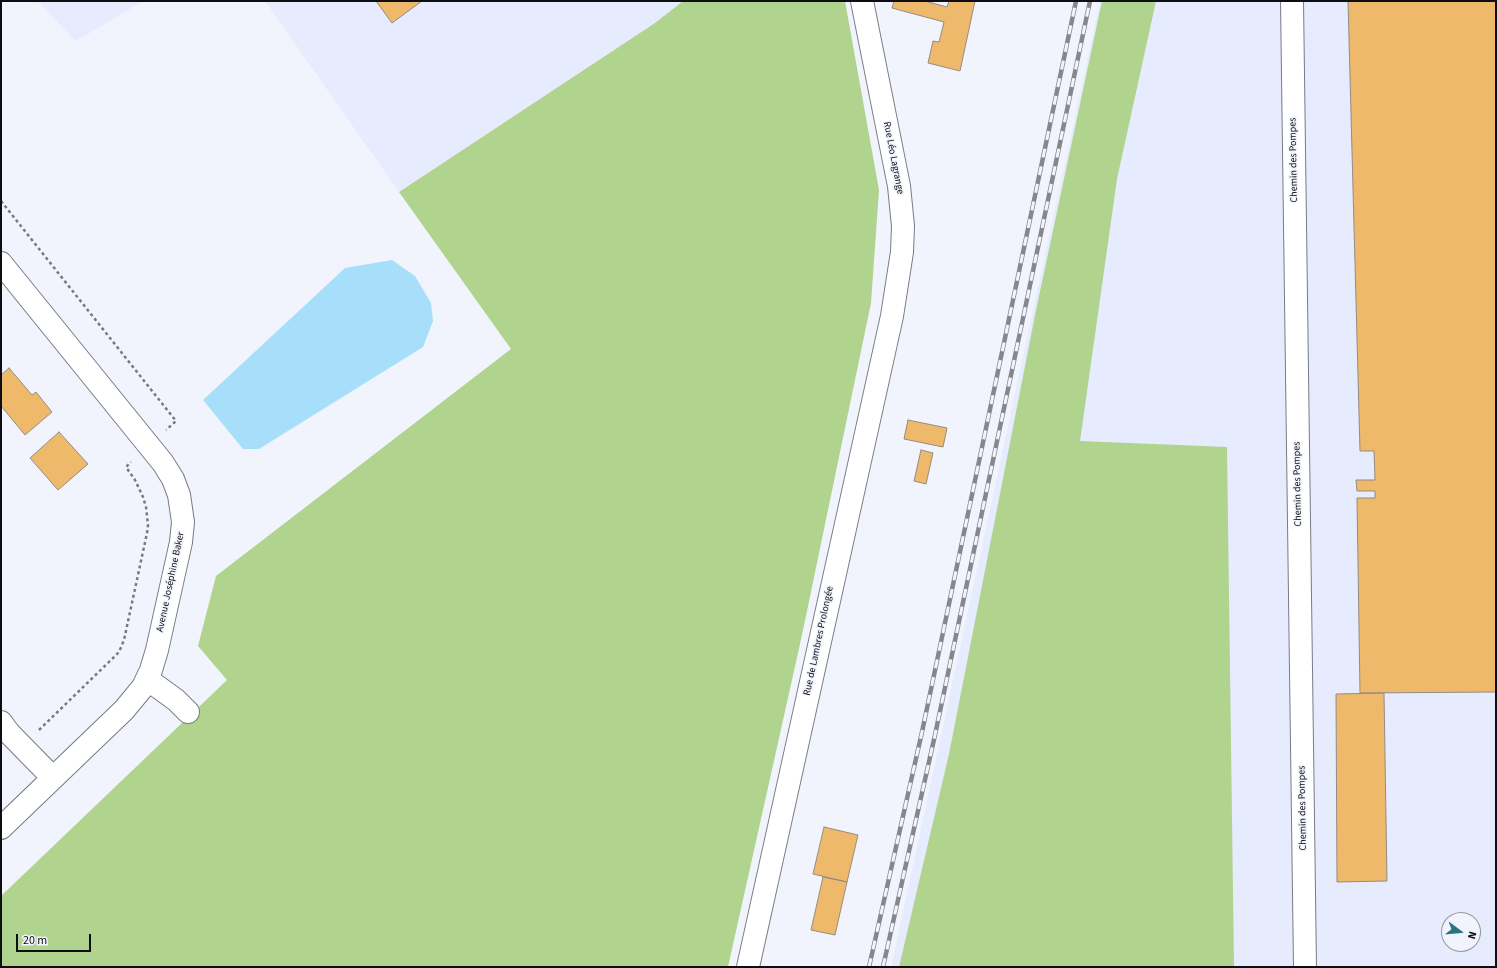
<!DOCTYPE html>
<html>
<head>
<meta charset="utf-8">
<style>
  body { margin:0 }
  #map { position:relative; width:1497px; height:968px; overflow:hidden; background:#f1f4fd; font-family:"Source Sans 3",sans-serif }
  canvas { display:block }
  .frame { position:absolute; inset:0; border:2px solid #0d0e11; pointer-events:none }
  .north { position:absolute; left:1441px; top:912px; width:40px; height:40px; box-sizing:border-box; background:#f1f4fd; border:1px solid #96989f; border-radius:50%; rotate:106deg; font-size:11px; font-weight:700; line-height:16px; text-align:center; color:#0d0e11 }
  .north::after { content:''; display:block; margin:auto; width:14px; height:18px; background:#2c757c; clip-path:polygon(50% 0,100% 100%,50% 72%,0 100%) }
  .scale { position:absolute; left:16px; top:934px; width:75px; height:18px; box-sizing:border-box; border:2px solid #0d0e11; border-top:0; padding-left:5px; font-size:12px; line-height:14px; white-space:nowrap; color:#0d0e11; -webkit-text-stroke:3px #f1f4fd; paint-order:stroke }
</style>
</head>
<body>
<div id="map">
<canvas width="1497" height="968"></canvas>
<div class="frame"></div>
<div class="north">N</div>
<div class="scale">20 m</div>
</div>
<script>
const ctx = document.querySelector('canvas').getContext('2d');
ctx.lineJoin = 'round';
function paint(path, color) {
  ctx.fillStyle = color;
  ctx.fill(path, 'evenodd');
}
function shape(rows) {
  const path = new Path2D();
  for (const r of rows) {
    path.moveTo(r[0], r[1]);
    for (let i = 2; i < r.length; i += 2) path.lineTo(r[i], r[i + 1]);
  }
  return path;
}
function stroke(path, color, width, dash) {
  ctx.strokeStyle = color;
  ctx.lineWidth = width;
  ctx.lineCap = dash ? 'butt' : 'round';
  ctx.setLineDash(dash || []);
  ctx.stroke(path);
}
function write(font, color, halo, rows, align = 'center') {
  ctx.font = font + ' "Source Sans 3",sans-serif';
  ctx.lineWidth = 3;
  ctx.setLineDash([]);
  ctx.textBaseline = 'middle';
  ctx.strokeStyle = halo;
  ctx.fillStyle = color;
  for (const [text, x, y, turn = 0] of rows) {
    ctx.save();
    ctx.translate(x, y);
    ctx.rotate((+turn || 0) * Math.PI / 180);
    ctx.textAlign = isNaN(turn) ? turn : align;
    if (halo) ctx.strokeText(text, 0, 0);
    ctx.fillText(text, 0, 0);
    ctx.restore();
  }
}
const built = shape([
  [37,1,143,1,76,41],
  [265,1,683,1,655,23,399,192],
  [1100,1,1496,1,1496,967,891,967],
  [1449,920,1473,920,1473,944,1449,944]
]);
const green = shape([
  [683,1,845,1,879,190,871,303,802,635,728,967,1,967,1,896,227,680,198,646,216,576,511,349,399,192,655,23],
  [1102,1,1156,1,1117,179,1080,441,1227,447,1234,967,899,967,949,754,1036,310]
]);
const water = shape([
  [392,260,415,276,431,303,433,321,423,347,259,449,243,449,203,400,345,268]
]);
const building = shape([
  [376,1,422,1,392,23,376,1],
  [894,1,925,1,947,7,949,1,975,1,960,71,928,63,933,41,939,42,944,22,892,8,894,1],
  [1348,1,1496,1,1496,692,1360,693,1357,498,1375,498,1375,491,1357,491,1356,480,1375,480,1374,451,1360,451,1348,1],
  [9,368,32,395,36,392,52,412,25,435,1,406,1,375,9,368],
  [908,420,947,428,943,447,904,439,908,420],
  [59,432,88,464,58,490,30,458,59,432],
  [921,450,933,453,926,484,914,481,921,450],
  [1384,693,1387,881,1337,882,1336,694,1384,693],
  [824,827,858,835,847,882,813,874,824,827],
  [823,877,847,882,835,935,811,930,823,877]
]);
const path = shape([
  [1,201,176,421,166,430],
  [39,730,113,658,119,652,124,640,147,533,148,525,146,507,143,497,135,480,126,467,131,462]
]);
const minor = shape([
  [1292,1,1305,967],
  [1,263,163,463,173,479,179,495,183,522,181,542,157,650,151,670,143,687,124,710,1,828],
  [147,679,176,700,188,712],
  [1,722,9,733,53,778],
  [748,967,892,316,902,252,903,226,899,186,862,1]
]);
const rail = shape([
  [869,967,922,732,1076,1],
  [883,967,935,735,1090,1]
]);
const streetNames = [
  ["Rue Léo Lagrange",893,158,79],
  ["Chemin des Pompes",1294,160,-91],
  ["Chemin des Pompes",1298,484,-91],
  ["Avenue Joséphine Baker",171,582,-78],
  ["Rue de Lambres Prolongée",819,641,-78],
  ["Chemin des Pompes",1303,808,-91]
];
paint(built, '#e6ebfe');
paint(green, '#b0d38e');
paint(water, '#a7dffa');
paint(building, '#efb96b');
stroke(building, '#938c82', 1);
stroke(minor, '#787b85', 24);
stroke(path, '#77797f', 2.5, [3, 3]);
stroke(minor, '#fff', 22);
stroke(rail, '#85878d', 4.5);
stroke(rail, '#f1f4fd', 3, [9]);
write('10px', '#0d0e11', '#f1f4fd', streetNames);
</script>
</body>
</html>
